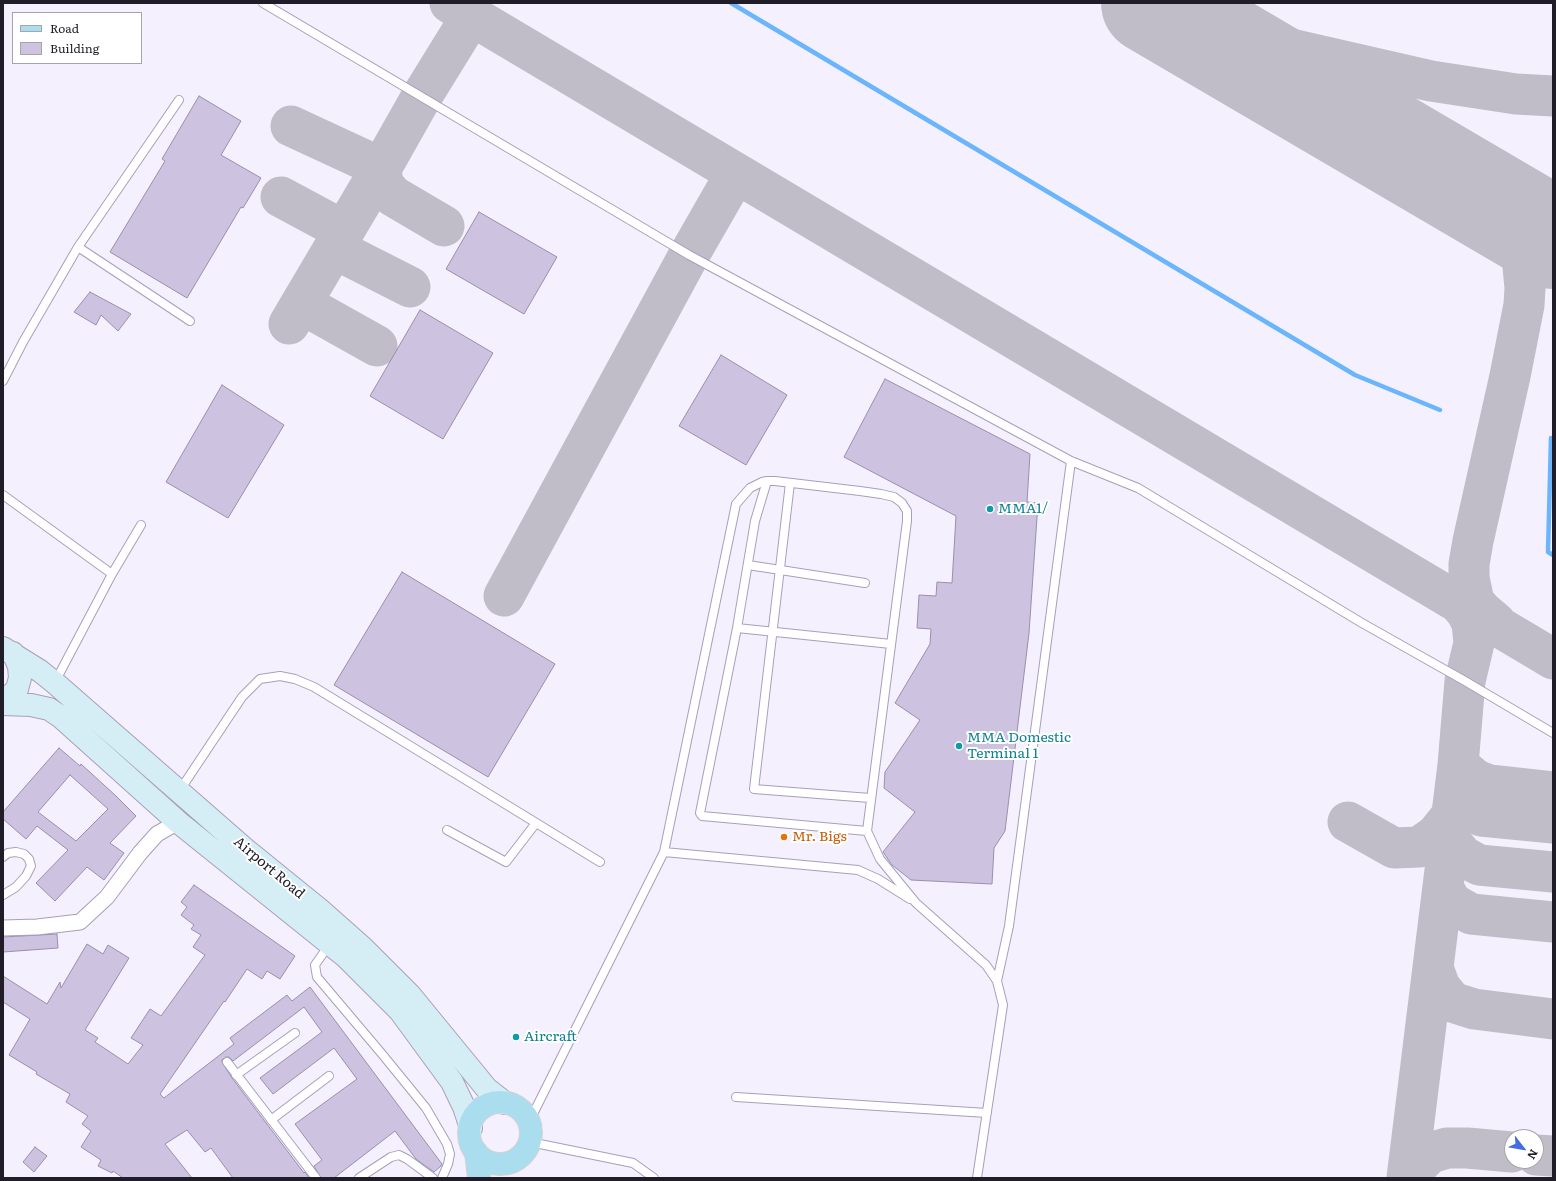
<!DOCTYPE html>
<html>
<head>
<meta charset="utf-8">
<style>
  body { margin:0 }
  #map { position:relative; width:1556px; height:1181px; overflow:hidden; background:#f4f0fd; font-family:Literata,serif }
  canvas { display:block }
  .frame { position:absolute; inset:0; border:4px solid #211d28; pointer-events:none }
  .legend { position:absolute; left:12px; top:12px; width:130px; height:52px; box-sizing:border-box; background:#fff; border:1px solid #a6a5a9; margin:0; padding:5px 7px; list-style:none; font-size:12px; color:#211d28 }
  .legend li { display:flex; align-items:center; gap:8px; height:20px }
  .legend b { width:20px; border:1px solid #a6a5a9 }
  .north { position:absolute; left:1504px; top:1129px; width:40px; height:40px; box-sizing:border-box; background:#fff; border:1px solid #a6a5a9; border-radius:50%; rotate:121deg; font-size:11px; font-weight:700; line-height:16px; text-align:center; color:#211d28 }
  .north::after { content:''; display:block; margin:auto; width:14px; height:18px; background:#446ee0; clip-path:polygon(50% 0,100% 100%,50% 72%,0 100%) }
</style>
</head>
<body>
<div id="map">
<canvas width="1556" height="1181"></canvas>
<div class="frame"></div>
<ul class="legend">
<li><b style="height:5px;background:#ade"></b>Road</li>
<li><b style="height:11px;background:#cec2e1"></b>Building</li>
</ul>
<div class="north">N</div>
</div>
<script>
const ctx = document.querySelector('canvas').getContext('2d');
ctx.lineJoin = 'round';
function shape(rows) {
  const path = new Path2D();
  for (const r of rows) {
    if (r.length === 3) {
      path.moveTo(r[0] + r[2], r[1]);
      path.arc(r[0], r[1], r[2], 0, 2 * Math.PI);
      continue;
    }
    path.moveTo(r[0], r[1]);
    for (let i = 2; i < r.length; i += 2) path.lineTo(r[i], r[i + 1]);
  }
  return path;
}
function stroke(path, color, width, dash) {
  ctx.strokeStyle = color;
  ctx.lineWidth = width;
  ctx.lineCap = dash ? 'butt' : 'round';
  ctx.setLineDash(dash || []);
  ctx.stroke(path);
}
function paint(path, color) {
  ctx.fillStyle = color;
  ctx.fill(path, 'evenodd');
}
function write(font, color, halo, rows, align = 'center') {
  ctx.font = font + ' Literata,serif';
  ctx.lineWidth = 4;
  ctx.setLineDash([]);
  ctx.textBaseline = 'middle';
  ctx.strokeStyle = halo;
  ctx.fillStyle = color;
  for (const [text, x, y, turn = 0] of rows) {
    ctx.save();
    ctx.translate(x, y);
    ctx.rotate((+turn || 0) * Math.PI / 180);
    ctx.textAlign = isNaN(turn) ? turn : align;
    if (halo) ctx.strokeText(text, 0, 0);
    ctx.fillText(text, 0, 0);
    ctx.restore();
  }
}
const stream = shape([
  [731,3,1355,375,1440,410],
  [1551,438,1548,552,1553,555]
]);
const taxiway = shape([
  [450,3,1553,659],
  [1175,17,1269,44,1431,81,1516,94,1553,96],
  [291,126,373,164,383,165],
  [381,169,383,184,393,196,444,226],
  [281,197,335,226,348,224],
  [1484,198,1500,212,1516,240,1522,256,1525,288,1524,305,1510,376,1473,541,1469,564,1469,578,1474,602,1483,612,1496,623],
  [340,238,345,254,410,287],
  [306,295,311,309,377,346],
  [289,324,383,165,422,96,472,15],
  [504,596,689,255,736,173],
  [1458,765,1476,780,1489,785,1553,792],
  [1455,791,1464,805,1481,816,1553,823],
  [1348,822,1394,848,1419,847,1436,835,1452,815],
  [1449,840,1463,856,1479,865,1553,872],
  [1443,888,1452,903,1471,914,1553,922],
  [1433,968,1440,987,1452,1002,1474,1009,1553,1019],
  [1536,1155,1553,1156],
  [1407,1178,1458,765,1465,681,1474,643,1472,623,1467,613,1459,603],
  [1411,1178,1418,1165,1430,1153,1447,1148,1467,1148,1512,1152]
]);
const runway = shape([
  [1152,3,1553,238]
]);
const building = shape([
  [199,96,241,121,221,155,261,178,243,208,241,207,187,298,110,252,165,161,162,159,199,96],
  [479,212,557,257,524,314,446,269,479,212],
  [90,292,131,314,118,331,101,315,96,325,74,312,90,292],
  [420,310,493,353,443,439,370,396,420,310],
  [721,355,787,395,746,465,679,426,721,355],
  [885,379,1030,454,1027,502,1038,503,1029,633,1005,831,994,848,992,884,911,880,892,865,883,852,915,812,884,788,885,772,920,720,895,703,930,644,931,629,917,628,919,595,936,596,937,582,952,583,956,516,844,457,885,379],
  [222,385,284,425,228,518,166,482,222,385],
  [402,572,555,664,488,777,334,685,402,572],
  [59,748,80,766,81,764,116,796,136,816,110,843,124,853,104,880,87,867,55,901,36,883,68,850,37,826,26,839,3,819,3,812,59,748],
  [70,775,108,809,76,841,38,812,70,775],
  [194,885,295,956,280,979,267,971,262,979,247,969,225,1002,224,1001,160,1094,164,1098,234,1044,230,1038,287,995,292,1001,310,987,442,1164,441,1166,434,1172,416,1159,395,1131,334,1178,321,1178,314,1166,322,1160,295,1124,357,1079,334,1048,273,1094,260,1078,322,1032,304,1007,233,1061,229,1057,226,1057,222,1060,222,1062,232,1078,304,1173,305,1172,309,1178,233,1178,211,1148,205,1152,187,1130,165,1144,192,1178,123,1178,113,1171,112,1173,98,1166,101,1160,81,1147,91,1131,82,1124,88,1116,66,1102,70,1094,36,1074,37,1072,9,1055,30,1019,3,1002,3,976,47,1004,60,982,61,988,87,944,103,954,108,945,129,958,85,1030,98,1038,95,1042,128,1064,143,1045,131,1038,150,1009,161,1016,205,955,193,947,201,935,191,929,194,925,181,915,187,907,181,902,194,885],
  [57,934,58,948,3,952,3,937,57,934],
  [35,1147,47,1156,34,1172,23,1162,35,1147]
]);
const lane = shape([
  [263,3,689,255,1071,461,1138,488,1362,623,1465,681,1553,733],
  [78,247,190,321],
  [3,381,23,342,78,247,179,100],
  [767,481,755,521,737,628,700,813,702,816,867,831],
  [790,483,754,789,870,798],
  [3,495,112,574],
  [748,565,865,583],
  [737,628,891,644],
  [55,682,112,574,141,525],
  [180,790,242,697,260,679,280,676,295,679,314,687,600,862],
  [447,830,506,862,536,823],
  [664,852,858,870,878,879,910,899],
  [3,857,8,853,16,852,24,854,29,859,31,866,26,876,16,887,3,895],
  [329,945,315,965,317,977,382,1054,426,1108,447,1144,450,1154,448,1164,442,1178],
  [997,981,1009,926,1071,461],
  [227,1062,316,1178],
  [236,1075,295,1033],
  [736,1097,987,1113],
  [271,1120,329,1076],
  [529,1122,664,852,736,504,750,488,762,482,767,481,775,481,860,491,881,494,894,497,902,503,907,511,907,521,867,831,880,859,916,903,986,965,997,981,1003,1005,977,1178],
  [530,1142,633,1163,654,1178],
  [359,1178,391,1157,399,1155,407,1159,433,1178]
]);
const street = shape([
  [3,928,37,927,80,922,107,897,140,853,157,834,178,822]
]);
const secondary = shape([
  [3,648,40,671,55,683,245,849,319,909,363,948,410,995,487,1089,505,1103],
  [3,703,17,689,20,678,19,666,13,653],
  [3,704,31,705,49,709,61,717,178,822,346,957,400,1011,452,1082,464,1107,471,1128]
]);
const primary = shape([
  [500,1133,31],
  [476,1152,479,1178]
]);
const markers = [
  [990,509,4,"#0f9aa8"],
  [959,746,4,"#0f9aa8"],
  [784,837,4,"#e8710a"],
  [516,1037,4,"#0f9aa8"]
];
const cultureNames = [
  ["MMA1/",998,509],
  ["MMA Domestic",967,738],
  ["Terminal 1",967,754],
  ["Aircraft",524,1037]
];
const foodNames = [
  ["Mr. Bigs",792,837]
];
const streetNames = [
  ["Airport Road",269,868,40]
];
stroke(stream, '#6ab5fc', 4.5);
stroke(taxiway, '#c0bcc8', 41);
stroke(runway, '#c0bcc8', 102);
paint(building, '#cec2e1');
stroke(building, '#998eac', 1);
stroke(lane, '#a99ebc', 10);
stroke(street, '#a99ebc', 17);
stroke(secondary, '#a99ebc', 24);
stroke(primary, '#d3d2d4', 24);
stroke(lane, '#fff', 8);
stroke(street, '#fff', 15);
stroke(secondary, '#d5eef6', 22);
stroke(primary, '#ade', 22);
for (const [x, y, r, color] of markers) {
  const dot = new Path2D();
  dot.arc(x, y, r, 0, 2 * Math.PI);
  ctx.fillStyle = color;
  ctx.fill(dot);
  stroke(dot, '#fff', 1.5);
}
write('14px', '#0d838f', '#fff', cultureNames, 'left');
write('14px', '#c56008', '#fff', foodNames, 'left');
write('14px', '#211d28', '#fff', streetNames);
</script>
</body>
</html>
